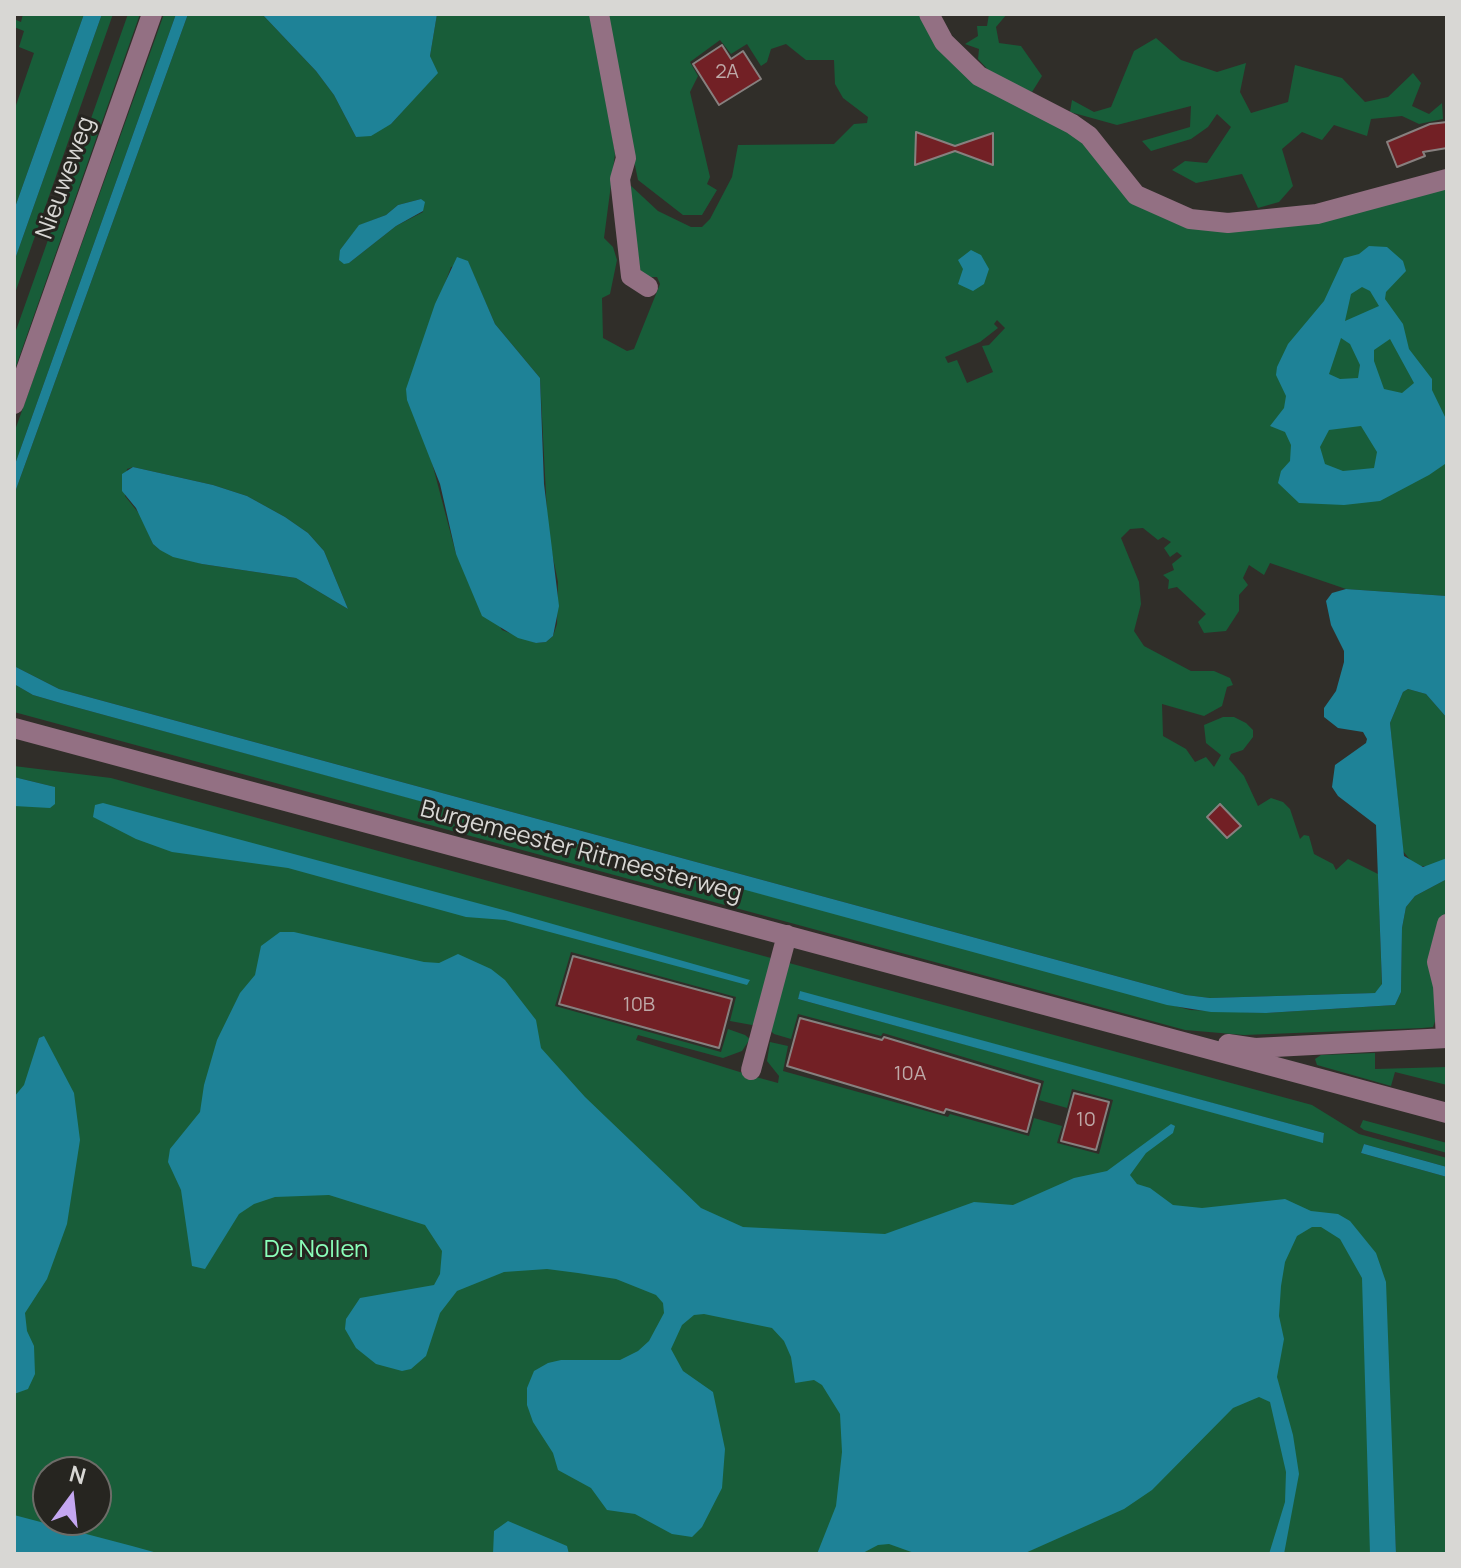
<!DOCTYPE html>
<html>
<head>
<meta charset="utf-8">
<style>
  body { margin:0 }
  #map { position:relative; width:1461px; height:1568px; overflow:hidden; background:#302e29; font-family:Manrope,sans-serif }
  canvas { display:block }
  .frame { position:absolute; inset:0; border:16px solid #d8d7d4; pointer-events:none }
  .north { position:absolute; left:32px; top:1456px; width:80px; height:80px; box-sizing:border-box; background:#262520; border:2px solid #6d6c68; border-radius:50%; rotate:15deg; font-size:22px; font-weight:700; line-height:32px; text-align:center; color:#d8d7d4 }
  .north::after { content:''; display:block; margin:auto; width:28px; height:36px; background:#c4a7f1; clip-path:polygon(50% 0,100% 100%,50% 72%,0 100%) }
</style>
</head>
<body>
<div id="map">
<canvas width="1461" height="1568"></canvas>
<div class="frame"></div>
<div class="north">N</div>
</div>
<script>
const ctx = document.querySelector('canvas').getContext('2d');
ctx.lineJoin = 'round';
function paint(path, color) {
  ctx.fillStyle = color;
  ctx.fill(path, 'evenodd');
}
function shape(rows) {
  const path = new Path2D();
  for (const r of rows) {
    path.moveTo(r[0], r[1]);
    for (let i = 2; i < r.length; i += 2) path.lineTo(r[i], r[i + 1]);
  }
  return path;
}
function stroke(path, color, width, dash) {
  ctx.strokeStyle = color;
  ctx.lineWidth = width;
  ctx.lineCap = dash ? 'butt' : 'round';
  ctx.setLineDash(dash || []);
  ctx.stroke(path);
}
function write(font, color, halo, rows, align = 'center') {
  ctx.font = font + ' Manrope,sans-serif';
  ctx.lineWidth = 6;
  ctx.setLineDash([]);
  ctx.textBaseline = 'middle';
  ctx.strokeStyle = halo;
  ctx.fillStyle = color;
  for (const [text, x, y, turn = 0] of rows) {
    ctx.save();
    ctx.translate(x, y);
    ctx.rotate((+turn || 0) * Math.PI / 180);
    ctx.textAlign = isNaN(turn) ? turn : align;
    if (halo) ctx.strokeText(text, 0, 0);
    ctx.fillText(text, 0, 0);
    ctx.restore();
  }
}
const green = shape([
  [23,14,84,14,14,210,14,111,34,53,19,47,24,31,14,27,14,19,21,22],
  [102,14,113,14,14,296,14,262],
  [128,14,140,14,14,372,14,336],
  [164,14,176,14,14,467,14,433],
  [188,14,262,14,316,71,334,95,356,137,391,124,437,73,430,56,437,14,594,14,615,154,604,238,613,247,617,260,610,294,602,298,603,338,627,351,634,349,660,284,657,277,641,277,629,184,658,211,691,227,702,227,710,219,732,177,738,145,834,144,854,124,867,123,868,117,843,98,835,84,834,60,806,60,786,44,771,49,767,62,761,66,747,44,731,54,720,40,690,62,698,76,690,92,710,177,707,184,717,190,702,215,683,215,638,180,604,14,925,14,937,38,1082,137,1118,183,1207,224,1447,185,1447,596,1346,589,1270,563,1264,575,1249,565,1243,578,1248,585,1239,595,1239,611,1226,631,1204,633,1198,622,1206,614,1177,587,1168,589,1169,580,1163,575,1174,570,1172,564,1182,556,1177,552,1170,557,1164,548,1171,542,1163,537,1158,540,1143,528,1130,529,1121,538,1139,582,1141,604,1134,631,1144,646,1191,671,1214,671,1230,678,1233,685,1227,687,1222,706,1204,716,1162,704,1163,736,1186,749,1195,762,1206,757,1214,767,1221,755,1206,743,1204,725,1223,717,1234,717,1246,723,1253,730,1253,737,1243,750,1231,754,1229,759,1244,776,1258,806,1271,798,1283,802,1290,809,1300,839,1304,835,1309,836,1314,854,1333,864,1336,870,1348,859,1378,874,1382,989,1375,993,1210,998,1186,995,59,689,14,666,14,495],
  [421,199,423,212,396,226,349,263,340,250,360,225,386,215,398,205],
  [468,262,495,324,540,378,548,533,558,582,557,624,553,636,546,642,536,643,502,630,456,554,430,455,416,362,451,267],
  [997,320,1005,328,989,345,982,346,993,372,967,383,957,360,948,363,945,357,980,342,998,328,994,324],
  [133,467,213,485,247,496,285,517,308,533,324,551,348,609,296,578,202,564,160,550,153,544,141,516,125,496,127,469],
  [989,14,1007,14,996,27,999,43,1021,46,1042,76,1032,92,994,76,978,59,979,49,965,44,978,36,977,26,987,26],
  [1156,38,1181,60,1217,72,1246,63,1240,92,1251,113,1288,102,1295,65,1342,78,1365,102,1388,97,1413,73,1421,83,1412,106,1429,114,1442,103,1443,119,1419,124,1402,116,1371,119,1367,136,1334,125,1322,140,1302,132,1282,149,1293,186,1279,202,1258,208,1242,174,1196,183,1172,170,1185,161,1207,163,1231,127,1217,114,1208,127,1191,139,1151,151,1142,141,1190,127,1191,106,1117,125,1070,112,1072,100,1094,112,1111,107,1134,51],
  [14,684,33,695,64,704,1190,1010,1266,1013,1395,1005,1401,992,1402,928,1406,907,1415,896,1447,879,1439,1010,1433,1027,1422,1028,1244,1035,1185,1030,14,712],
  [1408,689,1426,694,1447,718,1447,858,1433,866,1415,866,1403,851,1390,723,1403,692],
  [14,766,111,778,771,958,756,1023,752,1025,730,1021,736,997,571,952,555,1006,721,1052,728,1029,745,1035,750,1039,742,1051,723,1058,638,1035,636,1040,756,1077,778,1083,779,1076,767,1061,770,1042,788,1046,783,1071,948,1117,950,1114,1029,1136,1034,1118,1062,1126,1057,1143,1099,1154,1113,1100,1072,1089,1067,1108,1039,1100,1044,1081,883,1033,881,1036,798,1014,791,1039,774,1034,771,1031,789,963,1312,1105,1359,1134,1447,1158,1447,1167,1364,1144,1361,1153,1447,1177,1447,1554,1396,1554,1394,1508,1392,1554,14,1553,14,780,55,787,14,777],
  [800,992,1324,1133,1323,1142,798,999],
  [48,1472,96,1472,96,1520,48,1520],
  [1375,1053,1375,1069,1447,1067,1447,1085,1395,1072,1391,1086,1317,1065,1315,1059,1321,1055],
  [1363,1120,1447,1143,1447,1153,1364,1130,1360,1127]
]);
const water = shape([
  [84,14,102,14,14,262,14,210],
  [176,14,188,14,14,495,14,467],
  [262,14,437,14,430,56,438,73,391,124,371,136,356,137,334,95,316,71],
  [421,199,425,202,423,211,396,226,349,263,344,264,339,260,340,250,359,225,386,215,398,205],
  [1369,246,1387,247,1403,261,1406,271,1386,292,1385,299,1403,324,1409,349,1432,379,1432,390,1447,421,1447,457,1445,464,1429,475,1380,501,1344,505,1299,503,1278,483,1281,471,1290,461,1291,445,1285,432,1270,426,1284,408,1286,396,1276,375,1277,367,1288,344,1324,301,1344,258,1359,254],
  [1362,287,1370,291,1379,306,1345,321,1351,294],
  [1341,338,1350,344,1360,365,1358,378,1340,379,1329,374],
  [1390,339,1414,383,1402,393,1384,389,1374,361,1374,350],
  [1361,426,1377,452,1374,468,1343,471,1325,464,1320,447,1329,430],
  [971,250,981,255,989,269,984,284,973,291,958,284,963,269,958,260],
  [457,257,468,261,495,324,540,378,544,484,559,606,553,636,546,642,536,643,518,638,482,616,456,554,440,484,407,400,406,389,435,304],
  [133,467,213,485,247,496,285,517,308,533,324,551,348,609,296,578,202,564,173,557,160,550,153,544,136,508,122,491,122,474],
  [1346,589,1447,596,1447,718,1426,694,1408,689,1403,692,1390,723,1404,856,1423,867,1447,858,1447,879,1415,896,1406,907,1402,928,1401,992,1395,1005,1266,1013,1211,1012,1167,1005,64,704,33,695,14,684,14,666,59,689,1186,995,1210,998,1375,993,1382,984,1376,825,1338,796,1332,787,1335,765,1366,743,1367,739,1363,732,1338,728,1324,717,1324,708,1336,691,1344,662,1344,651,1331,625,1326,601,1332,593],
  [14,777,55,787,55,804,50,808,14,806],
  [103,803,507,911,750,980,747,985,505,920,466,917,288,868,172,852,136,839,93,817,95,805],
  [280,932,294,932,424,962,439,963,458,954,491,969,505,980,536,1020,541,1048,585,1097,701,1208,743,1227,885,1234,974,1202,1013,1205,1074,1178,1107,1171,1171,1124,1175,1126,1173,1133,1146,1153,1130,1175,1137,1184,1150,1188,1173,1205,1202,1208,1285,1199,1311,1211,1338,1214,1350,1221,1376,1253,1386,1282,1396,1554,1370,1554,1362,1278,1340,1239,1321,1227,1312,1227,1297,1236,1285,1262,1281,1286,1279,1316,1284,1339,1277,1377,1293,1435,1299,1474,1284,1554,1269,1554,1285,1502,1286,1472,1270,1402,1259,1397,1233,1408,1152,1490,1124,1509,1023,1554,917,1554,889,1544,878,1545,861,1554,817,1554,836,1506,842,1452,840,1414,822,1385,814,1380,795,1383,791,1357,784,1341,772,1328,704,1314,694,1315,682,1325,671,1349,683,1371,713,1392,725,1449,722,1488,702,1527,692,1537,672,1534,635,1514,607,1510,591,1488,558,1470,553,1453,533,1422,527,1405,527,1388,534,1371,548,1363,561,1360,620,1360,638,1351,649,1341,664,1313,663,1303,656,1295,616,1279,578,1273,547,1269,504,1272,457,1291,440,1313,426,1356,411,1369,402,1371,376,1364,356,1348,345,1329,346,1319,360,1298,434,1285,440,1274,442,1251,425,1225,329,1195,275,1197,254,1204,239,1214,205,1269,192,1266,181,1190,168,1162,170,1149,200,1112,204,1085,217,1040,240,993,255,975,261,946],
  [800,991,1324,1133,1323,1143,798,999],
  [44,1036,74,1093,80,1140,67,1224,47,1279,25,1313,27,1331,34,1346,35,1374,28,1389,14,1394,14,1097,24,1085,39,1038],
  [1364,1144,1447,1167,1447,1177,1361,1153],
  [14,1515,132,1546,161,1554,14,1554],
  [508,1521,567,1546,569,1554,493,1554,494,1531]
]);
const building = shape([
  [722,45,731,59,743,51,761,79,719,105,693,64,722,45],
  [1447,122,1447,148,1423,152,1425,156,1397,167,1387,142,1430,124,1447,122],
  [916,132,955,146,993,133,993,165,955,151,915,165,916,132],
  [1220,804,1241,826,1227,838,1207,817,1220,804],
  [573,956,732,999,719,1048,559,1004,573,956],
  [800,1018,882,1040,884,1037,1040,1084,1027,1132,946,1109,944,1113,787,1066,800,1018],
  [1074,1093,1109,1102,1096,1150,1061,1141,1074,1093]
]);
const minor = shape([
  [599,14,626,158,620,179,631,276,648,287],
  [929,14,944,42,979,76,1072,124,1089,136,1136,195,1190,219,1228,223,1317,214,1447,179],
  [14,404,152,14],
  [14,728,1447,1113],
  [1446,1038,1443,986,1437,962,1447,924],
  [1228,1044,1255,1048,1447,1038],
  [751,1070,787,935]
]);
const numberNames = [
  ["2A",727,72],
  ["10B",639,1005],
  ["10A",910,1074],
  ["10",1086,1120]
];
const streetNames = [
  ["Nieuweweg",66,178,-70],
  ["Burgemeester Ritmeesterweg",581,852,15]
];
const parkNames = [
  ["De Nollen",316,1250]
];
paint(green, '#185d39');
paint(water, '#1e8297');
paint(building, '#722025');
stroke(building, '#87807f', 2);
stroke(minor, '#937083', 20);
write('20px', '#bea9a8', null, numberNames);
write('24px', '#d8d7d4', '#262520', streetNames);
write('24px', '#8affba', '#262520', parkNames);
</script>
</body>
</html>
